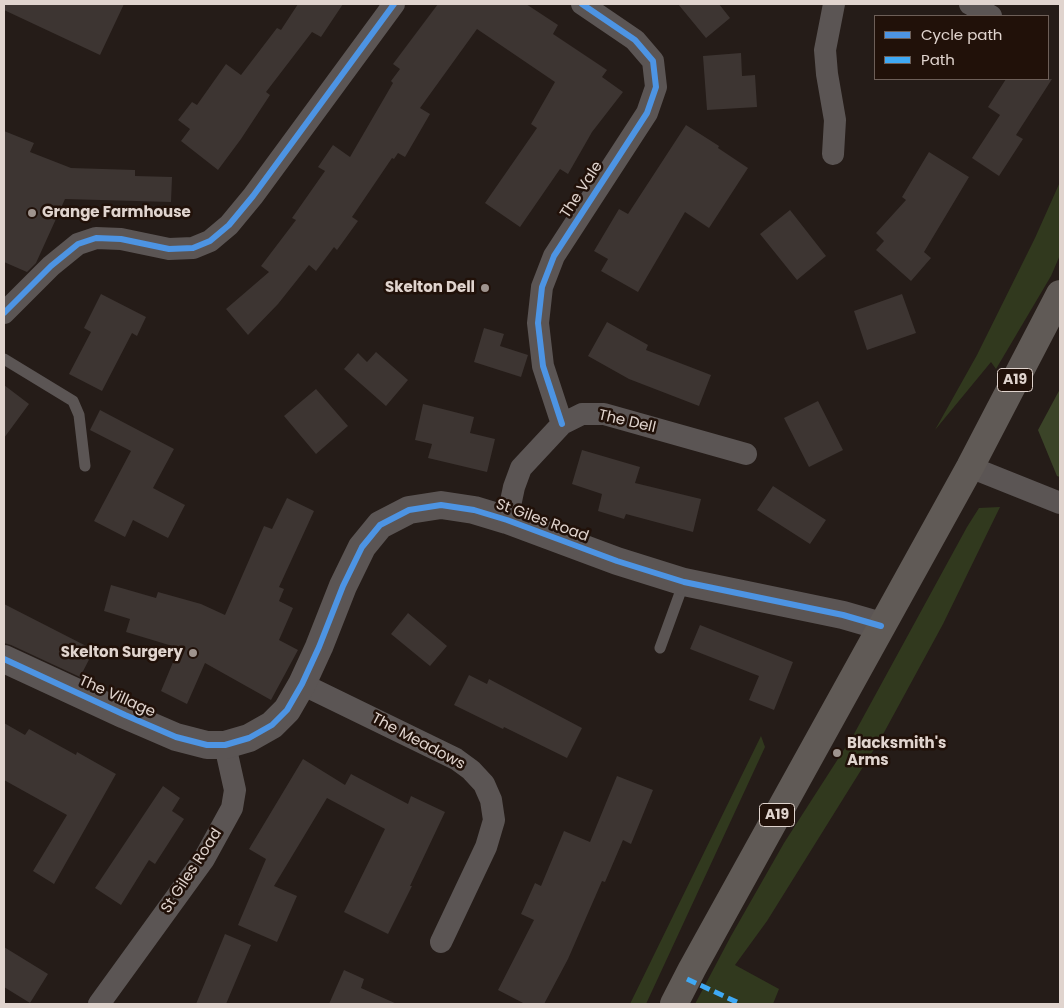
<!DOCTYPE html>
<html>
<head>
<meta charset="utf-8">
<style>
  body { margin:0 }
  #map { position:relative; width:1064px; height:1008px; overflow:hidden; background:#251c18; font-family:Poppins,sans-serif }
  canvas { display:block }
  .frame { position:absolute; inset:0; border:5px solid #e0d4ce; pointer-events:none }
  .legend { position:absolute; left:874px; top:15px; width:175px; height:65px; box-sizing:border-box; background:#211109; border:1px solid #6d5f58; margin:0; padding:6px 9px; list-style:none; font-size:15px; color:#e0d4ce }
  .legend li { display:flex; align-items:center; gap:10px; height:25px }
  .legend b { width:25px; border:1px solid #6d5f58 }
</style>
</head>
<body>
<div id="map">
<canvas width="1064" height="1008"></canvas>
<div class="frame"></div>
<ul class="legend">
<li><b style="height:6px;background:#4d94e3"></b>Cycle path</li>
<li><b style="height:6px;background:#3fa9f5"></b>Path</li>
</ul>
</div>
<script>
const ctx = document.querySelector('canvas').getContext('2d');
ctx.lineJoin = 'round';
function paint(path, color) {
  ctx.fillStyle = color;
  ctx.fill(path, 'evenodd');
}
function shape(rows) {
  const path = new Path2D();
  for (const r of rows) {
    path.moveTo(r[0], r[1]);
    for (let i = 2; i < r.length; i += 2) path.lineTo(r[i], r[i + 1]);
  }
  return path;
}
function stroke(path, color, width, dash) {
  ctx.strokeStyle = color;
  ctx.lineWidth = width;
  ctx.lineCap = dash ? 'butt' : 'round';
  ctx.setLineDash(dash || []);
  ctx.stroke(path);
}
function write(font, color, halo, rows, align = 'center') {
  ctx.font = font + ' Poppins,sans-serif';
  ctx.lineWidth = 5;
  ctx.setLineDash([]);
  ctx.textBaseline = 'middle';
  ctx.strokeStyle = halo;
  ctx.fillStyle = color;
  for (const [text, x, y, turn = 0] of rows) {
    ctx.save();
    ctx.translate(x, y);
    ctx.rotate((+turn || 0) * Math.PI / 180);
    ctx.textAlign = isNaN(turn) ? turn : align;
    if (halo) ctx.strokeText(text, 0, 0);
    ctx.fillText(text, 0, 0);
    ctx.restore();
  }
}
const green = shape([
  [1060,182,1060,255,1051,276,996,369,991,362,935,430,977,355,1035,238],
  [1000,507,943,624,881,738,767,921,735,965,779,989,773,1004,695,1004,731,936,784,843,854,734,967,527,979,508],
  [761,736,765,747,646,1004,630,1004]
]);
const forest = shape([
  [1060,389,1060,477,1057,476,1038,430]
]);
const building = shape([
  [4,4,124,4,100,55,4,10],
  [298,4,343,4,321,37,312,32,266,92,270,95,241,139,218,170,181,141,190,129,178,120,192,102,197,105,226,64,241,75,277,28,281,30],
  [438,4,526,4,558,25,553,34,607,70,602,77,623,92,592,132,568,174,560,169,520,227,485,203,537,128,531,124,555,82,477,29,420,108,430,114,405,157,398,153,394,159,392,158,352,217,358,221,337,250,334,247,316,271,309,265,278,304,248,335,226,309,269,272,261,266,296,220,292,218,325,171,318,167,333,145,350,157,393,83,391,81,400,69,393,64],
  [678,4,719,4,730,18,706,38],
  [741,53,742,76,755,75,757,107,707,110,703,56],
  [1006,79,1052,79,1016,135,1023,139,999,176,972,158,1000,115,988,107],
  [686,125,719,146,718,148,748,168,709,228,685,212,638,292,601,271,608,259,594,251,619,209,628,214],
  [4,131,34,143,30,152,71,168,135,170,135,176,172,177,171,202,65,199,36,263,27,272,4,262],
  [929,152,969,177,924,252,931,258,911,281,876,250,884,241,876,233,906,200,902,197],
  [790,210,826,256,797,280,760,234],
  [101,294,146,317,137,336,132,333,102,391,69,374,91,332,84,328],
  [902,294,916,333,867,350,854,311],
  [607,322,648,345,646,350,711,375,699,406,629,379,588,356],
  [484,328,504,334,500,346,528,355,521,377,474,362],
  [376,352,408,380,386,406,344,369,358,353,367,362],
  [4,385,29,404,4,438],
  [316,389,348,426,316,454,284,416],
  [818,401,843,450,809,467,784,418],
  [423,404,474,417,470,433,495,439,487,472,428,458,432,444,415,440],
  [100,410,174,449,153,488,185,505,168,538,133,520,125,537,94,521,131,451,90,430],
  [582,450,640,467,635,483,701,499,693,532,626,514,624,519,598,511,602,494,572,484],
  [773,486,826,520,810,544,757,510],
  [287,498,314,511,279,587,284,589,279,601,293,608,279,640,298,650,271,700,205,663,187,704,161,691,179,648,126,632,130,619,104,611,111,585,156,598,158,592,201,604,225,615,264,526,272,529],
  [4,604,94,650,80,677,11,645,4,643],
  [408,613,447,646,430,666,391,634],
  [700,625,793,662,774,710,749,700,759,676,690,649],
  [469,675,487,684,489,679,582,728,567,758,504,727,503,729,454,705],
  [4,723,25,735,29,729,76,755,77,752,116,774,54,884,33,871,67,815,4,780],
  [303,759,345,785,351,774,408,804,411,796,445,812,410,886,412,886,388,934,344,912,385,829,327,798,274,886,297,896,277,942,238,925,266,859,249,849],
  [617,776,653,790,631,844,623,840,605,882,602,881,568,959,544,1004,525,1004,498,990,534,920,521,914,535,883,541,886,564,831,590,842],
  [163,786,180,798,172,811,184,819,155,864,149,860,121,905,95,888],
  [225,934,251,945,226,1004,196,1004],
  [4,947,48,974,30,1003,4,987],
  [344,970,364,979,361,988,397,1004,329,1004]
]);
const service = shape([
  [4,359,73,401,79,415,85,466],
  [660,648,684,582]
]);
const minor = shape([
  [970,4,991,16],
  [833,154,835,120,827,74,825,50,834,4],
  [4,313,51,266,78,244,96,238,121,239,169,249,193,248,210,241,229,225,253,196,394,4],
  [562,424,543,366,538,323,542,287,554,256,647,113,656,87,653,61,635,40,582,4],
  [970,467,1060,503],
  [507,520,514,487,521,468,562,424,582,414,604,414,746,454],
  [302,684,456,759,471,770,484,784,491,800,494,820,486,847,441,942],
  [99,1004,204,859,232,808,235,790,225,745]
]);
const tertiary = shape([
  [4,659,125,715,176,737,207,745,225,745,249,738,272,725,287,710,302,684,319,647,343,586,362,547,380,525,409,510,441,505,474,510,507,520,617,561,684,582,843,615,881,626]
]);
const trunk = shape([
  [674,1004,692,969,970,467,1060,294]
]);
const quiet = shape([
  [687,979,741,1004]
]);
const cycleway = shape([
  [4,313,51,266,78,244,96,238,121,239,169,249,193,248,210,241,229,225,253,196,394,4],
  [562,424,543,366,538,323,542,287,554,256,647,113,656,87,653,61,635,40,582,4],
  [4,659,125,715,176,737,207,745,225,745,249,738,272,725,287,710,302,684,319,647,343,586,362,547,380,525,409,510,441,505,474,510,507,520,617,561,684,582,843,615,881,626]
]);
const markers = [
  [32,213,5,"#9f948e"],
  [485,288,5,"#9f948e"],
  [193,653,5,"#9f948e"],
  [837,753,5,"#9f948e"]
];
const shields = [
  [1015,380,35],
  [777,815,35]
];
const shieldNames = [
  ["A19",1015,380],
  ["A19",777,815]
];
const streetNames = [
  ["The Vale",582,190,-57],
  ["The Dell",627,422,13],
  ["St Giles Road",542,521,20],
  ["The Village",117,697,24],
  ["The Meadows",418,742,28],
  ["St Giles Road",192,871,-57]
];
const poiNames = [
  ["Grange Farmhouse",42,213],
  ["Skelton Dell",475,288,"right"],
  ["Skelton Surgery",183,653,"right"],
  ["Blacksmith's",847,744],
  ["Arms",847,761]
];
paint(green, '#31391e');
paint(forest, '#3b4428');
paint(building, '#3d3532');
stroke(service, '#5b5554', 11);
stroke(minor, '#5b5554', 22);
stroke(tertiary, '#5b5554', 28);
stroke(trunk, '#605a56', 28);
stroke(quiet, '#3fa9f5', 5, [10, 5]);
stroke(cycleway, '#4d94e3', 6);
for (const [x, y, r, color] of markers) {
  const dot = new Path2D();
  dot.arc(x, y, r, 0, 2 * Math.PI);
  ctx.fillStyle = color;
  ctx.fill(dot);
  stroke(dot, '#211109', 2);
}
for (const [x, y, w] of shields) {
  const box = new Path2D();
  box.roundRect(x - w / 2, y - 11.5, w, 23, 4);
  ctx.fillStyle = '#211109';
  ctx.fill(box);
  stroke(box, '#e0d4ce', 1);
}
write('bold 14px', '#e0d4ce', null, shieldNames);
write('15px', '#e0d4ce', '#211109', streetNames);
write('bold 15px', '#e0d4ce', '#211109', poiNames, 'left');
</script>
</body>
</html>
